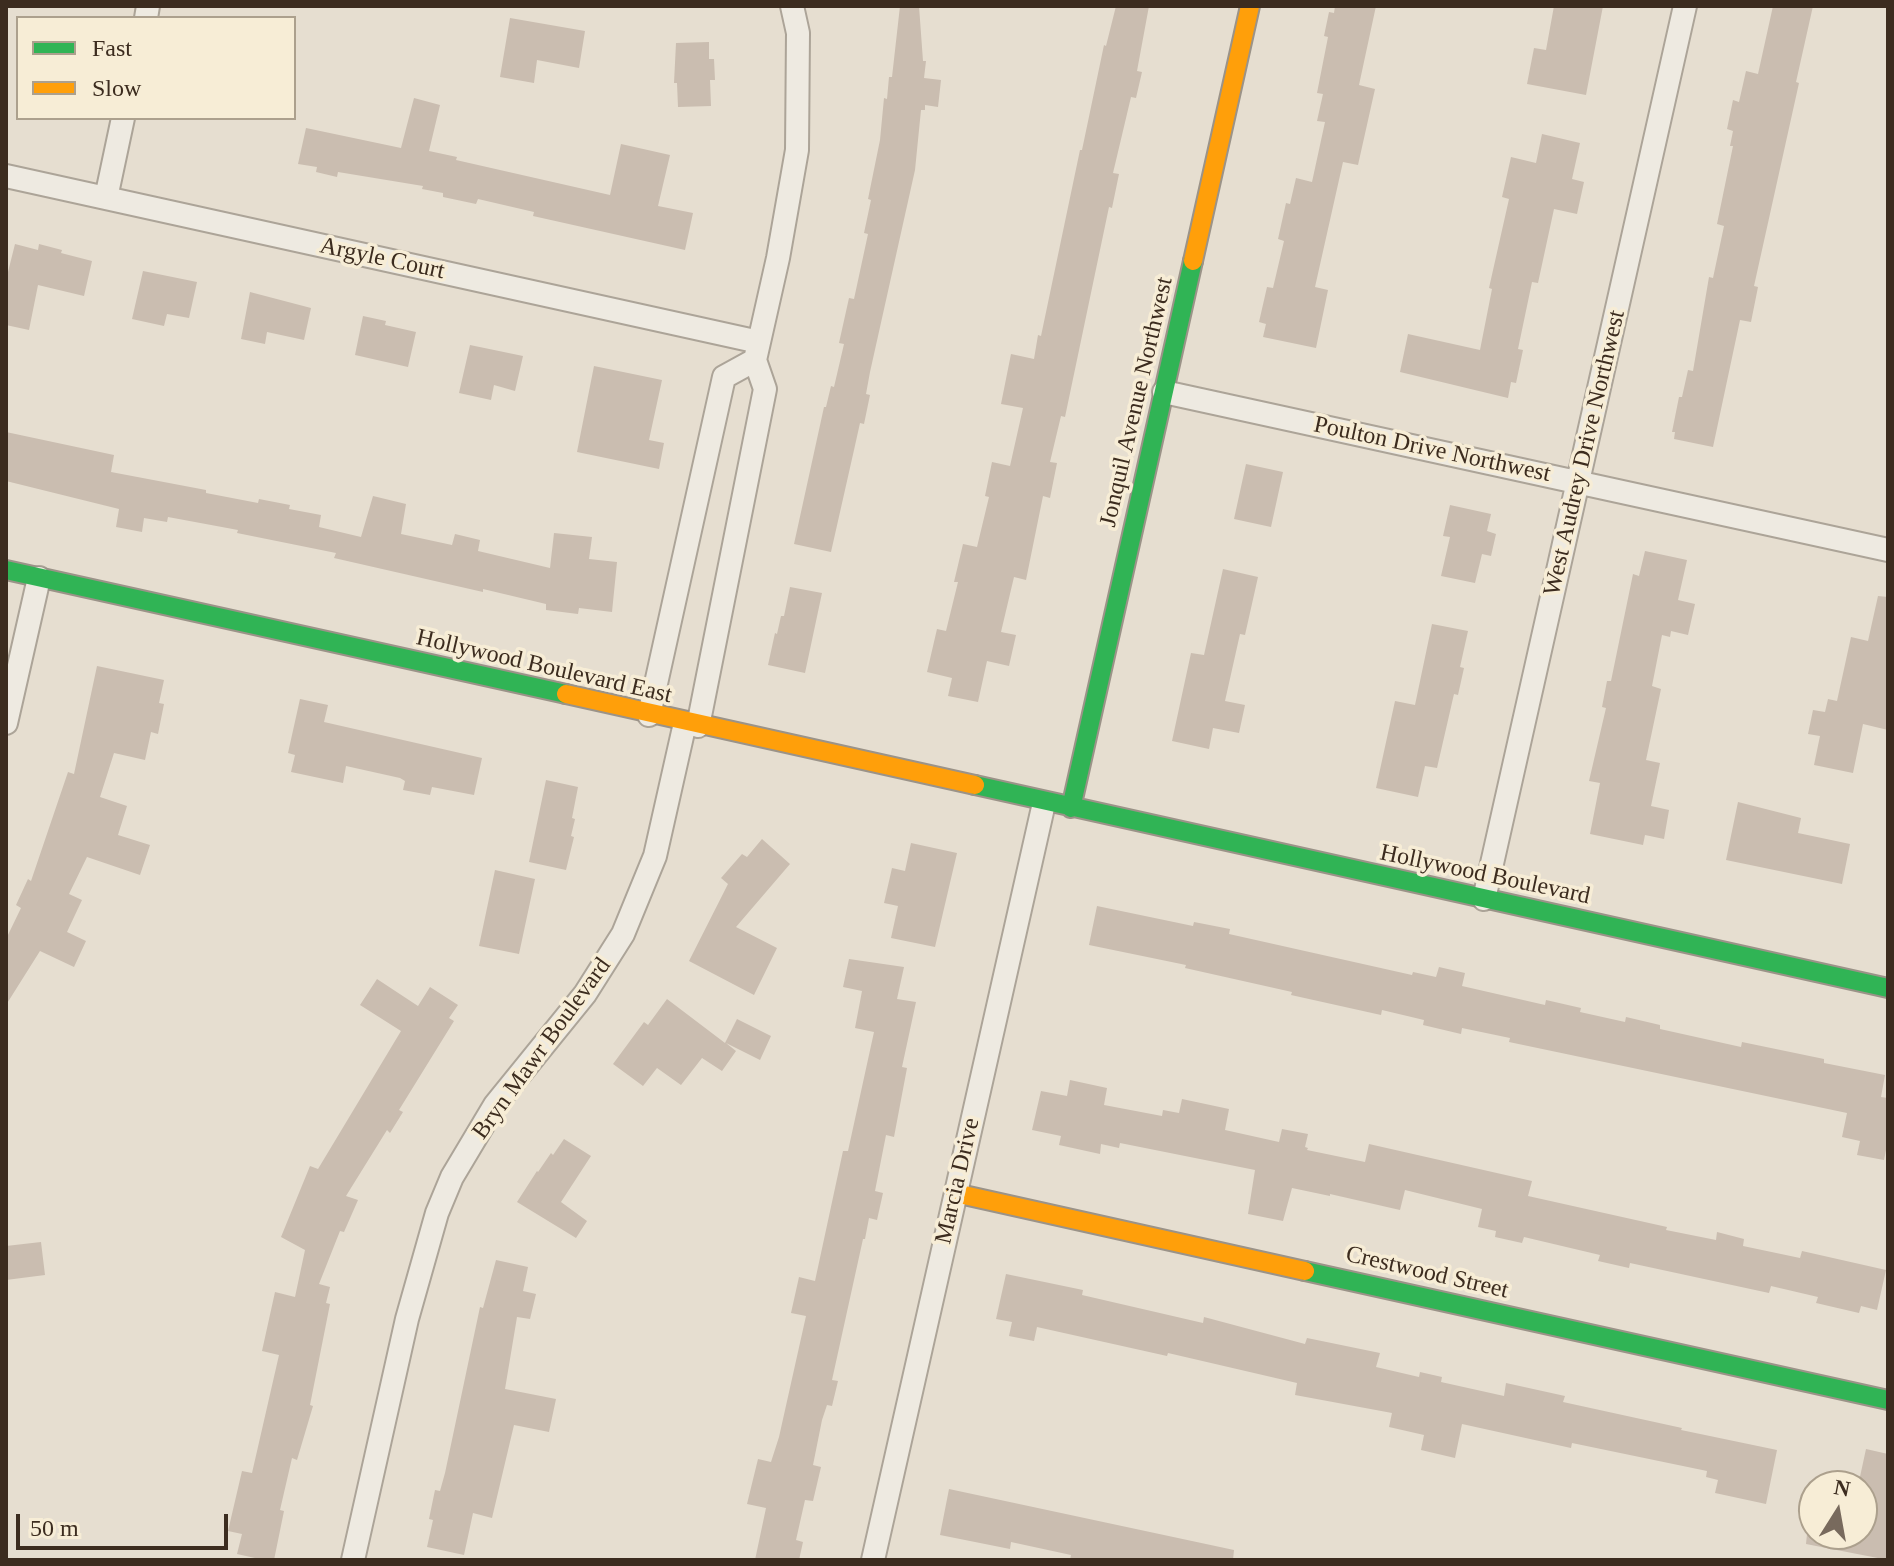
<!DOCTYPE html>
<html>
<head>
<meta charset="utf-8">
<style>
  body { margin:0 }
  #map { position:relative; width:1894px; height:1566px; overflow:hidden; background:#e6ded0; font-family:Georgia,serif }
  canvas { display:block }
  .frame { position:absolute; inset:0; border:8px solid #3c2c1f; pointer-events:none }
  .legend { position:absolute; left:16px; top:16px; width:280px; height:104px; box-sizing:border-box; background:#f7edd6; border:2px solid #aca08d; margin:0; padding:10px 14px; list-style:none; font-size:24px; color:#3c2c1f }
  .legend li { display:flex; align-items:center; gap:16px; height:40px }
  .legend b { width:40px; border:2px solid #aca08d }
  .north { position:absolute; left:1798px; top:1470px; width:80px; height:80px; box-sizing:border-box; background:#f7edd6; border:2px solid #aca08d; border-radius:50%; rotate:11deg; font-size:22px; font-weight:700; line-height:32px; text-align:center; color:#3c2c1f }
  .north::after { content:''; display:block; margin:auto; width:28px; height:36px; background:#786a5d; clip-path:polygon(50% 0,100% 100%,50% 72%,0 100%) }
  .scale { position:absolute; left:16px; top:1514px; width:212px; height:36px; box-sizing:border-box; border:4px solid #3c2c1f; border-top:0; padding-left:10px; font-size:24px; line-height:28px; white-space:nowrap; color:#3c2c1f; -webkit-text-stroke:6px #f7edd6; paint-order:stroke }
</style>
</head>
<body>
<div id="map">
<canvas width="1894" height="1566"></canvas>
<div class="frame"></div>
<ul class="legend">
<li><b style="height:10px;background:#30b455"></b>Fast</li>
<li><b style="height:10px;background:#ff9f0a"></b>Slow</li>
</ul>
<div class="north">N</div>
<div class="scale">50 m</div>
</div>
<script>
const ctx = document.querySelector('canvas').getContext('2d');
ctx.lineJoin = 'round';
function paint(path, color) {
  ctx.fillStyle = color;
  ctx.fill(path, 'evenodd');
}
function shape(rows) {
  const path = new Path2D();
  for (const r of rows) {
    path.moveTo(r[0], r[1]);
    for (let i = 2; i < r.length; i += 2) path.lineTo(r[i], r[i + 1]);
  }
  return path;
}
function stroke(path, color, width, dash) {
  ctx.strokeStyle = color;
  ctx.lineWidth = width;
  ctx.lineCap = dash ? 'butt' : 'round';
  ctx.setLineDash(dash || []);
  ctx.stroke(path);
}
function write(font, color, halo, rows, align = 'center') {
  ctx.font = font + ' Georgia,serif';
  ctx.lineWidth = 7;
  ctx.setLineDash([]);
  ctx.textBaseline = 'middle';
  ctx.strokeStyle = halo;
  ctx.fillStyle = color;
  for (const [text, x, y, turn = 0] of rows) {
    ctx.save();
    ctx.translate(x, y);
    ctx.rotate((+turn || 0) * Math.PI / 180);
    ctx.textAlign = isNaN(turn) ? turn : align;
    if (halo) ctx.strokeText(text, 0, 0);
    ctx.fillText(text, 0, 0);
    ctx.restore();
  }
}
const building = shape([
  [900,6,919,6,923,61,926,61,924,78,941,80,938,107,925,105,925,110,921,110,915,170,870,372,866,394,870,395,864,424,860,423,854,450,831,552,794,544,824,407,826,407,831,386,834,387,844,344,839,343,849,298,854,299,868,234,864,233,871,200,868,199,880,140,884,98,887,99,889,77,892,77],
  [1116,6,1149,6,1137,71,1142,72,1136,98,1131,97,1113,173,1119,174,1112,208,1109,207,1065,417,1061,416,1050,462,1057,463,1050,498,1043,496,1026,580,1014,577,1001,632,1016,635,1009,666,987,661,978,702,948,696,952,678,927,672,937,629,946,631,958,582,954,582,963,544,977,547,989,497,985,496,992,462,1010,466,1023,408,1001,404,1011,354,1034,359,1038,335,1041,336,1080,150,1082,150,1104,45,1106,46],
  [1335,6,1376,6,1359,85,1375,89,1358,165,1343,162,1315,287,1328,290,1316,348,1263,337,1266,324,1259,322,1267,287,1273,288,1284,241,1278,239,1286,203,1290,204,1296,178,1312,182,1325,122,1317,121,1323,94,1317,93,1328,37,1324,36,1329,12,1334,13],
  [1554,6,1603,6,1586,95,1527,84,1534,48,1546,50],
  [1773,6,1813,6,1796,82,1799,83,1754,286,1758,287,1751,322,1740,320,1713,447,1674,439,1675,432,1672,432,1679,397,1682,397,1688,370,1693,371,1709,277,1713,278,1724,226,1717,224,1733,146,1730,146,1733,131,1727,129,1733,100,1739,102,1746,71,1758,74],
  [510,18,585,31,579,68,537,60,534,83,500,77],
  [709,42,709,59,714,59,715,80,710,80,711,106,678,107,677,83,674,83,676,43],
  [414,98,440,105,429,151,457,157,456,160,610,195,621,144,670,155,658,206,693,213,685,250,533,216,534,212,478,199,476,204,443,197,443,193,422,189,423,186,338,172,337,177,316,172,317,167,298,164,306,128,401,148],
  [1542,134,1580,143,1572,179,1584,182,1577,214,1554,209,1538,283,1532,282,1518,349,1523,350,1516,383,1511,382,1508,398,1400,372,1408,334,1480,350,1492,289,1489,288,1509,199,1502,197,1511,157,1536,163],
  [15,244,38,250,39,244,62,250,61,253,92,261,84,296,38,285,29,330,6,325,6,280],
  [143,271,197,282,189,318,167,314,164,326,132,319],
  [250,292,311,308,304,340,267,332,265,344,241,339],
  [363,316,386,321,385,325,416,332,408,367,355,355],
  [470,345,523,356,515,391,494,385,491,400,459,393],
  [594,366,662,380,649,440,664,443,659,469,577,452],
  [6,432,114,455,111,472,206,490,206,493,258,503,259,499,290,505,289,509,321,515,319,527,361,537,373,496,406,504,401,534,452,545,455,534,480,540,478,551,550,568,554,533,592,537,589,559,617,562,612,612,579,608,578,614,546,610,546,604,483,589,483,592,334,558,336,553,237,533,238,530,168,517,167,522,144,518,142,532,116,527,119,509,6,481],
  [1246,464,1283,472,1271,527,1234,519],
  [1450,505,1491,514,1487,531,1496,534,1491,556,1482,554,1475,583,1441,576,1450,537,1443,536],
  [1645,551,1687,560,1678,600,1695,604,1688,635,1671,631,1670,637,1662,635,1652,686,1661,689,1646,760,1660,763,1651,806,1669,810,1664,839,1645,835,1643,845,1590,834,1600,783,1589,781,1606,708,1602,707,1607,681,1611,681,1633,574,1639,576],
  [1223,569,1258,577,1245,635,1240,634,1225,701,1245,705,1239,733,1213,728,1209,749,1172,741,1191,653,1204,655],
  [790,587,822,593,805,673,768,665,775,633,777,634,781,616,784,616],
  [1878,596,1888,597,1888,730,1863,724,1853,773,1814,765,1820,736,1808,734,1813,710,1825,712,1828,699,1837,701,1851,637,1868,641],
  [1432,624,1468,631,1460,667,1464,668,1458,695,1454,694,1437,768,1425,766,1418,797,1376,788,1395,701,1415,705],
  [97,666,164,680,159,703,164,704,158,734,151,732,145,760,114,753,100,797,127,806,118,835,150,845,140,875,87,857,69,894,82,900,67,932,86,941,74,967,40,951,6,1005,6,939,21,908,16,905,28,879,31,881,68,772,74,774],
  [300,699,328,705,324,722,482,758,474,795,432,787,430,795,403,790,405,781,400,778,346,766,343,783,291,772,295,755,288,753],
  [546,780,578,787,572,818,575,819,571,836,574,837,566,870,529,862],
  [1738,802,1801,818,1798,833,1850,844,1842,884,1726,860],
  [762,839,790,864,736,927,777,948,754,995,689,961,728,884,721,878,742,854,747,857],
  [911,843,957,853,935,947,891,938,898,906,884,903,892,868,905,871],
  [495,870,535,879,519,954,479,946],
  [1097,906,1193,926,1194,922,1230,929,1229,934,1412,975,1413,972,1436,977,1439,967,1465,973,1462,986,1545,1005,1546,1000,1581,1008,1580,1012,1625,1022,1626,1017,1660,1025,1660,1029,1741,1047,1742,1042,1824,1059,1824,1063,1885,1075,1881,1097,1888,1098,1888,1140,1884,1160,1857,1155,1860,1141,1842,1137,1847,1113,1509,1042,1510,1038,1462,1028,1461,1034,1423,1025,1424,1020,1382,1010,1381,1015,1291,995,1292,992,1185,968,1186,965,1089,945],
  [849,959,904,967,897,999,916,1002,902,1067,907,1068,894,1137,886,1135,875,1191,883,1193,877,1220,869,1218,865,1239,863,1239,832,1380,838,1381,832,1406,827,1405,822,1420,813,1465,821,1467,813,1501,805,1500,796,1540,803,1542,799,1560,755,1560,766,1508,747,1504,758,1459,771,1462,779,1437,806,1316,791,1313,799,1277,815,1281,843,1151,848,1151,874,1032,855,1028,862,991,843,987],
  [377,979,418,1006,430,987,458,1005,449,1018,454,1021,399,1110,403,1112,390,1133,387,1130,346,1196,358,1200,344,1232,340,1231,319,1284,330,1287,326,1303,330,1304,310,1405,313,1406,297,1460,292,1458,280,1510,284,1511,274,1560,264,1560,237,1554,242,1534,228,1531,242,1471,252,1473,279,1355,262,1351,275,1292,295,1297,305,1250,281,1237,310,1166,318,1169,401,1031,360,1005],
  [667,999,725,1043,737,1019,771,1036,760,1060,726,1043,736,1051,722,1071,702,1058,681,1085,657,1068,643,1086,613,1064,644,1022,648,1025],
  [1070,1080,1107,1088,1104,1105,1162,1116,1163,1110,1179,1113,1182,1099,1229,1109,1225,1130,1279,1142,1282,1129,1308,1134,1305,1147,1308,1148,1307,1150,1365,1162,1369,1144,1532,1181,1528,1196,1667,1227,1666,1230,1716,1240,1717,1232,1744,1239,1743,1246,1800,1258,1802,1251,1886,1270,1877,1310,1861,1306,1859,1313,1816,1303,1818,1297,1771,1286,1769,1293,1630,1263,1629,1268,1598,1261,1600,1255,1524,1237,1522,1243,1495,1237,1496,1231,1478,1227,1482,1209,1405,1190,1400,1210,1330,1194,1330,1196,1292,1188,1283,1221,1248,1214,1255,1170,1120,1143,1119,1148,1101,1144,1100,1154,1059,1145,1061,1136,1032,1130,1041,1091,1067,1096],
  [564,1139,591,1156,561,1202,587,1221,576,1238,517,1202,537,1171,538,1172,551,1153,553,1155],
  [41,1242,45,1275,6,1280,6,1246],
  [496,1260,528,1267,523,1291,536,1294,530,1319,517,1317,505,1389,556,1399,549,1432,514,1425,492,1518,473,1513,464,1555,427,1547,433,1520,429,1519,435,1490,440,1491,445,1473,480,1307,483,1308],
  [1006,1274,1083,1290,1082,1295,1203,1323,1204,1317,1305,1344,1307,1338,1380,1353,1376,1367,1419,1377,1420,1372,1442,1377,1441,1382,1504,1396,1506,1383,1565,1396,1563,1402,1682,1428,1681,1430,1777,1450,1766,1504,1715,1493,1718,1480,1706,1477,1707,1471,1572,1443,1571,1448,1462,1424,1455,1458,1421,1450,1424,1435,1389,1427,1392,1413,1295,1395,1297,1383,1168,1353,1167,1356,1037,1327,1034,1341,1009,1336,1012,1322,996,1319],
  [1866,1449,1888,1454,1888,1560,1806,1544,1807,1534,1862,1534,1862,1486,1858,1486],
  [949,1489,1234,1550,1233,1560,1070,1560,1071,1555,1011,1542,1010,1549,940,1535]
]);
const street = shape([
  [146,18,148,6],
  [6,176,759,342],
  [106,198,123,118],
  [1164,392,1888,550],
  [649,715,724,377,755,360],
  [6,723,39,578],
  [698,726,765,389,755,360,778,258,797,150,798,33,792,6],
  [1484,899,1685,6],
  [353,1560,407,1319,437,1213,452,1177,495,1105,585,994,623,934,655,856,685,723],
  [873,1560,1044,803]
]);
const fast = shape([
  [6,570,566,694],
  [975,785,1888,988],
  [1071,808,1193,261],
  [1305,1271,1888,1400]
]);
const slow = shape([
  [1193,261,1250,6],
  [566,694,975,785],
  [955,1193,1305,1271]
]);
const streetNames = [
  ["Argyle Court",382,259,12],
  ["Jonquil Avenue Northwest",1137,402,-77],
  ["Poulton Drive Northwest",1432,450,12],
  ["West Audrey Drive Northwest",1585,453,-77],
  ["Hollywood Boulevard East",544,667,13],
  ["Hollywood Boulevard",1485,875,12],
  ["Bryn Mawr Boulevard",542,1049,-54],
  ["Marcia Drive",958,1181,-77],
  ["Crestwood Street",1427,1273,13]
];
paint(building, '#cabdb0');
stroke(street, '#aca498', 26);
stroke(fast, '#9b9388', 22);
stroke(slow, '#9b9388', 22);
stroke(street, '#eeeae1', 22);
stroke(fast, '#30b455', 18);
stroke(slow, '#ff9f0a', 18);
write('24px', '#3c2c1f', '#f7edd6', streetNames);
</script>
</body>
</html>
